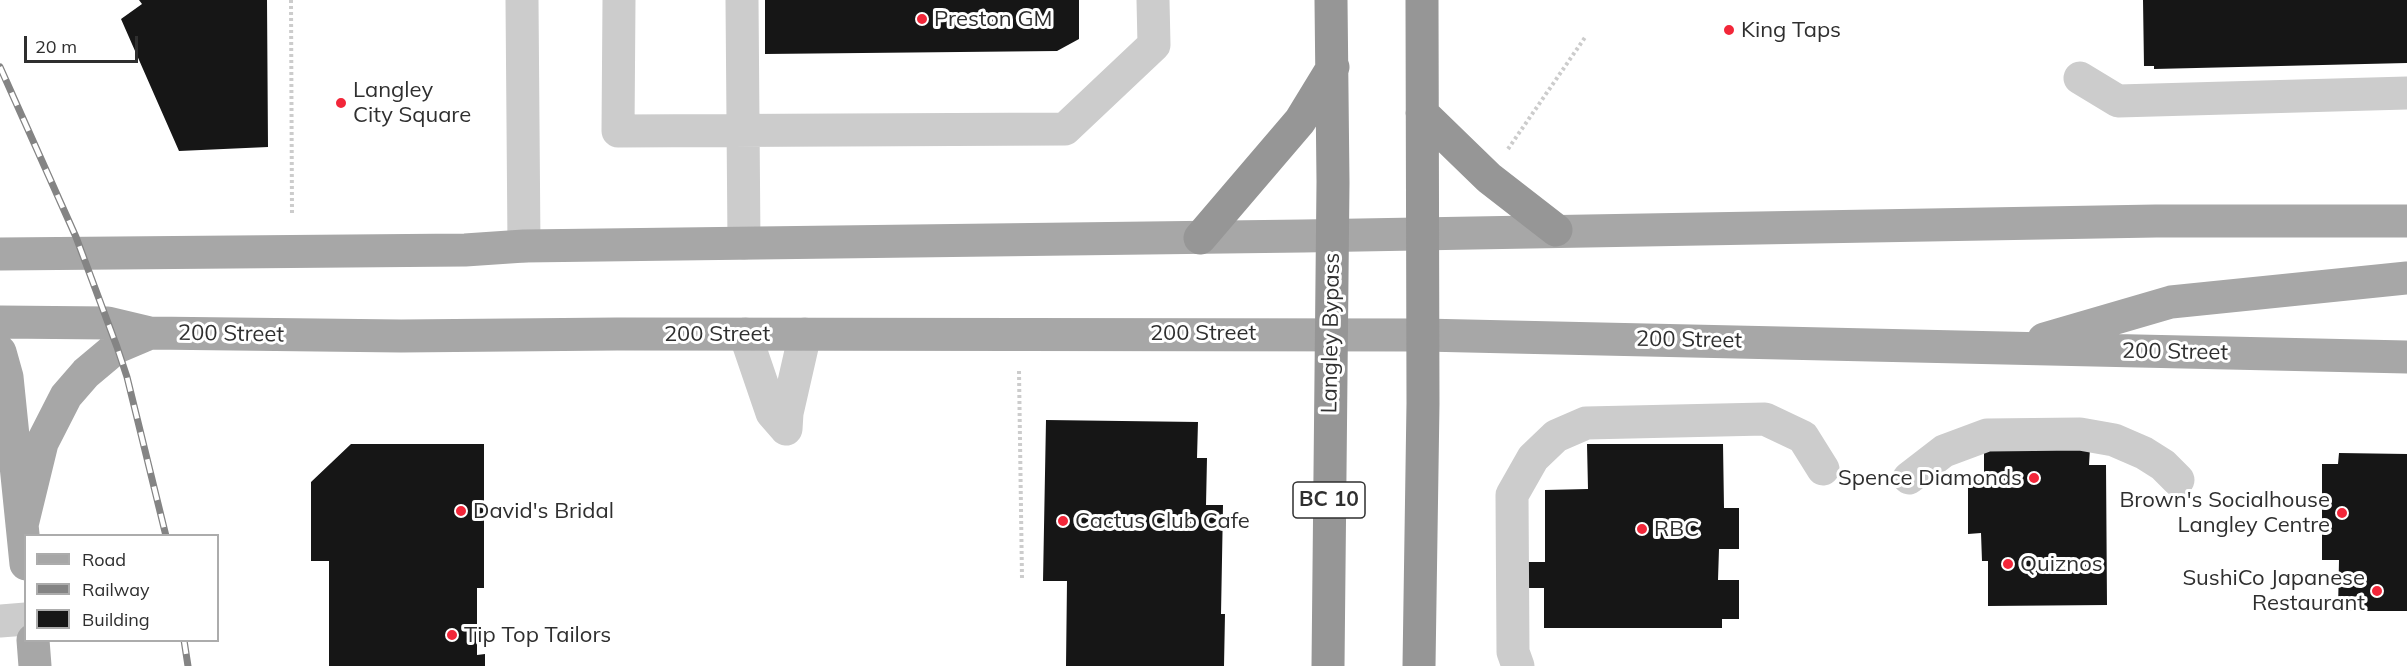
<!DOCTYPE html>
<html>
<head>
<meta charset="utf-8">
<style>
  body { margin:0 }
  #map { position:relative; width:2407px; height:666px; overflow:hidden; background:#fff; font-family:Mulish,sans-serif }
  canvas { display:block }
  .legend { position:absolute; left:24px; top:534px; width:195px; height:108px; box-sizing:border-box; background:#fff; border:2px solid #acacac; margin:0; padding:8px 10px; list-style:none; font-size:18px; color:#2f2f2f }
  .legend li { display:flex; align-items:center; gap:12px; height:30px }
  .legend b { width:30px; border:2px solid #acacac }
  .scale { position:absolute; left:24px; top:36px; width:114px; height:27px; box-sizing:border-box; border:3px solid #2f2f2f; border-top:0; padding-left:8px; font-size:18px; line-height:21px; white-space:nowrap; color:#2f2f2f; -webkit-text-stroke:4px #fff; paint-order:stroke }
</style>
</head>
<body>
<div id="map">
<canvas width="2407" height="666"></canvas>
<ul class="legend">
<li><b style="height:8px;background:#a7a7a7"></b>Road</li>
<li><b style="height:8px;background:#848484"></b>Railway</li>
<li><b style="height:16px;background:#161616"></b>Building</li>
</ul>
<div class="scale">20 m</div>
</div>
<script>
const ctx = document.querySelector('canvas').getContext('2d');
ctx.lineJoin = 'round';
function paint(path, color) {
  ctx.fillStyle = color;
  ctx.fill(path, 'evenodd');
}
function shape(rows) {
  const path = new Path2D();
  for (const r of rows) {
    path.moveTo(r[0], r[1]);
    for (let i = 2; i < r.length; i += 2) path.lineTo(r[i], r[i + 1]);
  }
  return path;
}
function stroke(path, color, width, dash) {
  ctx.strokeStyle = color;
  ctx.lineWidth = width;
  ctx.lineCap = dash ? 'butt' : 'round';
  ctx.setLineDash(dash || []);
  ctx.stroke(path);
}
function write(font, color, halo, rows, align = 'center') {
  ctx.font = font + ' Mulish,sans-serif';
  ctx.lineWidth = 6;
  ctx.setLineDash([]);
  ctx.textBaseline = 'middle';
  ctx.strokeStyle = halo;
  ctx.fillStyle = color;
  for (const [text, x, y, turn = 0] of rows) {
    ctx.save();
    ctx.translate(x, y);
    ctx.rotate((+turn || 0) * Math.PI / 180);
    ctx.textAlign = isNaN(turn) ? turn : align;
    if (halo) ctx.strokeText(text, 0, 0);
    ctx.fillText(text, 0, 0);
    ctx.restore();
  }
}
const building = shape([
  [139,0,267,0,268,147,179,151,121,19,142,4],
  [765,0,1079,0,1079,39,1057,51,765,54],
  [2143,0,2407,0,2407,63,2154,69,2154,66,2144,66],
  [1046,420,1198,422,1197,458,1207,458,1206,505,1223,505,1221,614,1225,614,1224,666,1066,666,1067,581,1043,581],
  [1984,441,2090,448,2089,465,2106,465,2107,605,1988,606,1988,561,1982,561,1981,533,1968,534,1968,480,1984,480],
  [351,444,484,444,484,588,477,588,477,655,485,654,485,666,329,666,329,561,311,561,311,482],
  [1587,444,1723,444,1724,508,1739,508,1739,549,1719,549,1718,580,1739,580,1739,619,1722,619,1722,628,1544,628,1544,588,1515,588,1515,562,1545,562,1545,490,1588,489],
  [2339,453,2407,454,2407,611,2338,611,2339,560,2322,560,2322,464,2338,464]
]);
const path = shape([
  [291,0,292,215],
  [1508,149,1586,36],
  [1019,371,1022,578]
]);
const minor = shape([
  [522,0,524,246],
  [619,0,618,131,1065,129,1154,45,1153,0],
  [742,0,744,243],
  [2080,78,2118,101,2407,93],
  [745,334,772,413,786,429],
  [786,429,787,413,805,334],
  [1909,478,1944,451,1987,435,2080,434,2114,440,2144,453,2163,465,2178,480],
  [0,621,26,619],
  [1518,666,1513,652,1512,495,1533,458,1556,436,1586,423,1765,419,1803,437,1823,469]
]);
const major = shape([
  [0,254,465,250,524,246,1303,236,2156,221,2407,221],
  [0,322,108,323,150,333,401,336,617,334,1423,335,2407,357],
  [2044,339,2171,302,2407,278],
  [0,352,7,377,26,564],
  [22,525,42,443,66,396,86,373,117,347,150,333],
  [33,640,35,666]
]);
const highway = shape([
  [1422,113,1489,178,1556,230],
  [1200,238,1300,121,1333,67],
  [1328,666,1333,182,1331,0],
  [1419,666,1423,403,1422,0]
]);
const rail = shape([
  [0,67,76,237,117,347,127,377,166,536],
  [184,640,188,666]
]);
const markers = [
  [922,19,6,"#f22639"],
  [1729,30,6,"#f22639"],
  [341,103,6,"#f22639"],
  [2034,478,6,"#f22639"],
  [461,511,6,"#f22639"],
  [2342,513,6,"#f22639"],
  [1063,521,6,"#f22639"],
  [1642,529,6,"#f22639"],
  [2008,564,6,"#f22639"],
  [2377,591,6,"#f22639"],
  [452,635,6,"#f22639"]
];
const shields = [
  [1329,500,72]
];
const shieldNames = [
  ["BC 10",1329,500]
];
const poiNames = [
  ["Preston GM",934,19],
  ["King Taps",1741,30],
  ["Langley",353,90],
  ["City Square",353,115],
  ["Spence Diamonds",2022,478,"right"],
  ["Brown's Socialhouse",2330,500,"right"],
  ["Langley Centre",2330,525,"right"],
  ["David's Bridal",473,511],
  ["Cactus Club Cafe",1075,521],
  ["RBC",1654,529],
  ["Quiznos",2020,564],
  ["SushiCo Japanese",2365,578,"right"],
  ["Restaurant",2365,603,"right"],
  ["Tip Top Tailors",464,635]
];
const streetNames = [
  ["200 Street",1203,333],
  ["Langley Bypass",1331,333,-89],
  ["200 Street",231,334,1],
  ["200 Street",717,334],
  ["200 Street",1689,340,1],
  ["200 Street",2175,352,1]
];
paint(building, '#161616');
stroke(path, '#ccc', 4, [3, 3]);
stroke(minor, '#ccc', 33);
stroke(major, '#a7a7a7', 33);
stroke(highway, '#969696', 33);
stroke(rail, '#848484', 7);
stroke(rail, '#fff', 4.5, [14]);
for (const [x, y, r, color] of markers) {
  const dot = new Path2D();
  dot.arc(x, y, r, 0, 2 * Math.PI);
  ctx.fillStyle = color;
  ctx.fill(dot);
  stroke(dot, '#fff', 2);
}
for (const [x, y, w] of shields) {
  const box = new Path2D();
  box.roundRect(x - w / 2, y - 18, w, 36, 4.5);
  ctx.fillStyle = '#fff';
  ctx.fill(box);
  stroke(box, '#2f2f2f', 1.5);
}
write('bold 21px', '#2f2f2f', null, shieldNames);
write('22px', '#2f2f2f', '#fff', poiNames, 'left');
write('22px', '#2f2f2f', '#fff', streetNames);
</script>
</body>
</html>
